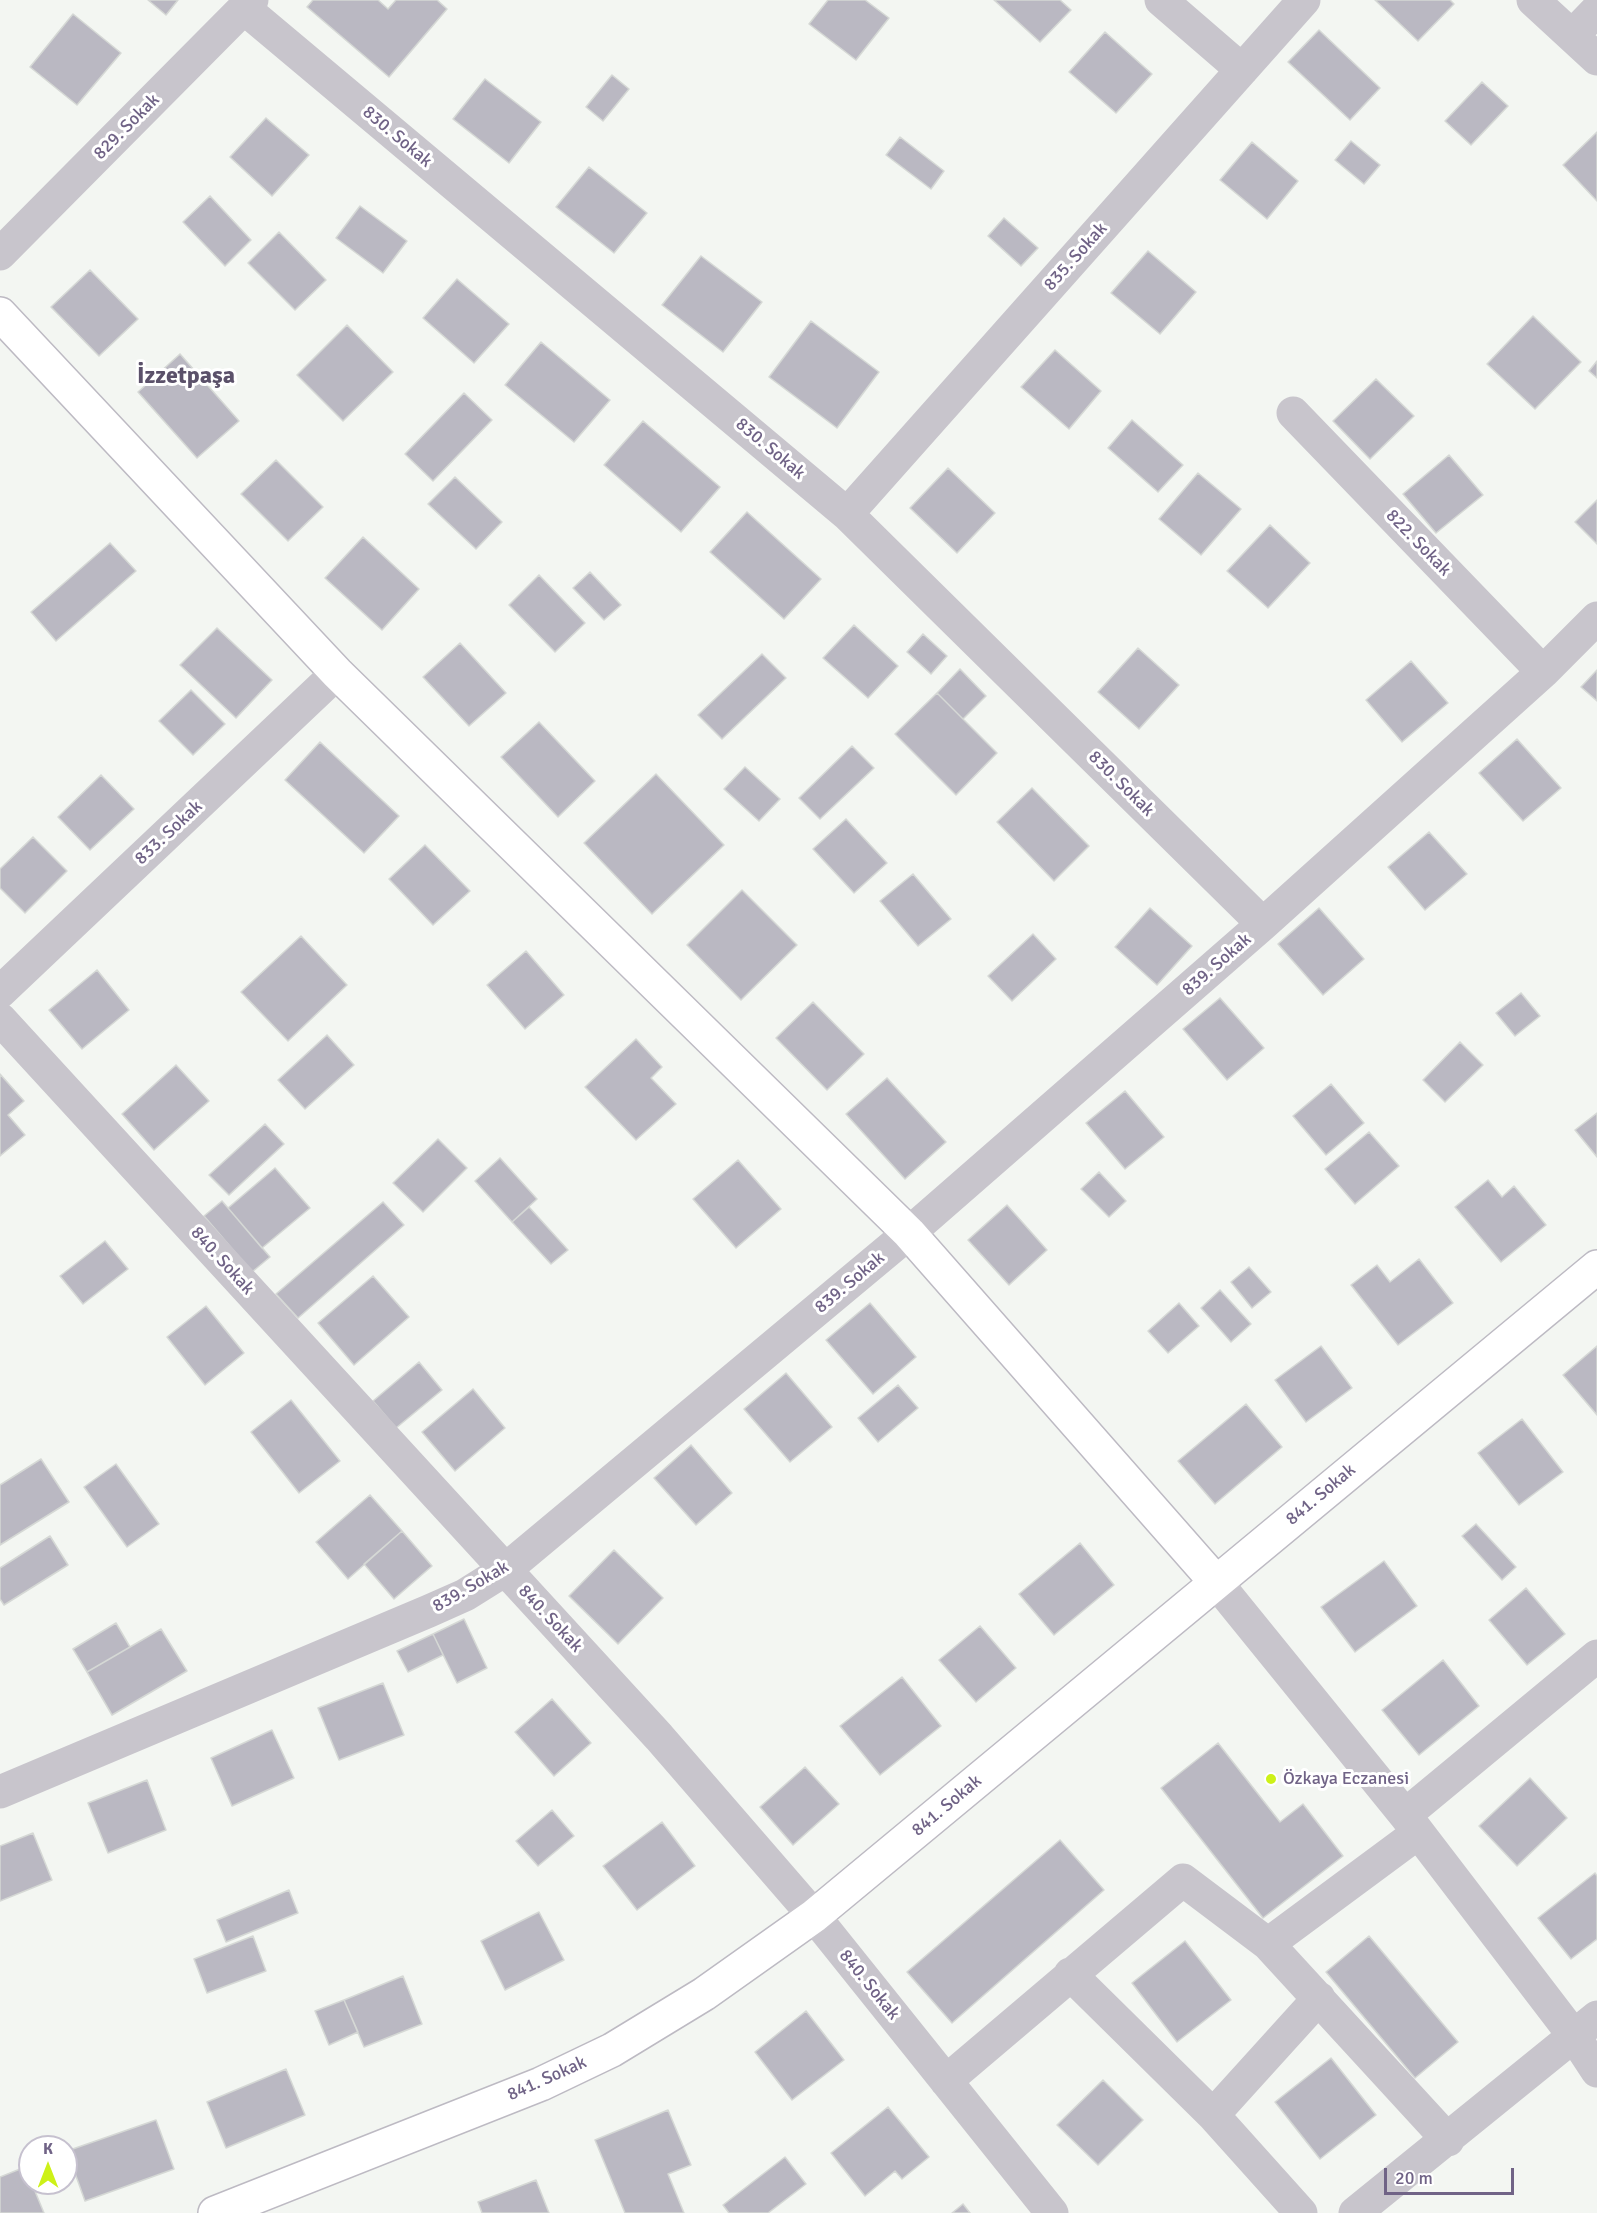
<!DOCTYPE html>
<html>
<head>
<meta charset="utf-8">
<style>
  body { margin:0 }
  #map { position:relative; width:1597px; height:2213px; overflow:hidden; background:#f3f6f2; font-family:Signika,sans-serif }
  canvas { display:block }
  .north { position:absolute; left:18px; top:2135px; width:60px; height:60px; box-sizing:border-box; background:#fff; border:2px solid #c6c1cf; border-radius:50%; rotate:0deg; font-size:16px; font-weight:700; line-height:24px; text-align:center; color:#706386 }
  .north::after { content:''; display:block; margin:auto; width:21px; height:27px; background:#cdf118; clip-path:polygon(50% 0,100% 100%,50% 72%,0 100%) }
  .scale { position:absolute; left:1384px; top:2168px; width:130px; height:27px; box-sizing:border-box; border:3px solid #706386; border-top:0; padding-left:8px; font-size:18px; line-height:21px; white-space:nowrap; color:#706386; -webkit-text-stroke:4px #fff; paint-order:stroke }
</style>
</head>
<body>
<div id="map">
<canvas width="1597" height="2213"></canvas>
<div class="north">K</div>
<div class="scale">20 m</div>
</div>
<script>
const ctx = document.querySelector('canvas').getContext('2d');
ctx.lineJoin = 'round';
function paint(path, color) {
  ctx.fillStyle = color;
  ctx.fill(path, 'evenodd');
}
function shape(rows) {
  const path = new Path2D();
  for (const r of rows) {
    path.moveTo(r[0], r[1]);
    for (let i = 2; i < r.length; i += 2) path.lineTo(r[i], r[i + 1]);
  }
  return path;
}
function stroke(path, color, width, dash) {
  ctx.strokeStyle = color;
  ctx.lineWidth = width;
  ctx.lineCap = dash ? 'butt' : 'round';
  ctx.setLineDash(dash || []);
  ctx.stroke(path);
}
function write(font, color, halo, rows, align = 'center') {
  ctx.font = font + ' Signika,sans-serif';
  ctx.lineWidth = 6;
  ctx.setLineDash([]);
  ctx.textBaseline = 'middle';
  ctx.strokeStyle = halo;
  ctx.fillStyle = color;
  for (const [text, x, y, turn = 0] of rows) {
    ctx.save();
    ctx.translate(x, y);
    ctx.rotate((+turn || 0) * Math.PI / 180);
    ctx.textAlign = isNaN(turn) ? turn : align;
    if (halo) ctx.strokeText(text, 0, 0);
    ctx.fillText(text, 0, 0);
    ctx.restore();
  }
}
const building = shape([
  [148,0,178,0,166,15,148,0],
  [313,0,378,0,388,9,396,0,437,0,447,9,389,77,307,7,313,0],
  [828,0,865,0,889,18,856,60,809,24,828,0],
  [994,0,1060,0,1071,10,1040,42,994,0],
  [1375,0,1450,0,1454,4,1418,41,1375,0],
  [73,14,121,53,77,105,30,67,73,14],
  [1319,30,1380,88,1350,120,1288,62,1319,30],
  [1105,32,1152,74,1116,113,1069,72,1105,32],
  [612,75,629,89,603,121,586,107,612,75],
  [485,79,541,122,509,163,453,119,485,79],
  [1482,82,1508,106,1471,145,1445,121,1482,82],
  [266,118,309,155,272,196,230,157,266,118],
  [1597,132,1597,201,1563,165,1597,132],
  [900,137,944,171,931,189,886,155,900,137],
  [1351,141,1380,165,1364,184,1335,160,1351,141],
  [1252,142,1298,181,1267,219,1220,180,1252,142],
  [589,167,647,213,614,253,556,207,589,167],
  [210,196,251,240,225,266,183,222,210,196],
  [360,206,407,241,383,273,336,238,360,206],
  [1004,218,1038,248,1021,266,988,236,1004,218],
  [279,232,326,280,295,310,248,263,279,232],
  [1148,251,1196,292,1160,334,1111,293,1148,251],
  [701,256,762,302,723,352,662,305,701,256],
  [90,270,138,319,99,356,51,307,90,270],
  [457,279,509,324,474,363,423,318,457,279],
  [1533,316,1581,362,1535,409,1487,364,1533,316],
  [811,321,879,372,837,428,769,377,811,321],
  [347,325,393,372,343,421,297,375,347,325],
  [541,342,610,400,574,442,505,385,541,342],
  [1055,350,1101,391,1069,429,1021,387,1055,350],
  [180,354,239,421,197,458,138,392,180,354],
  [1597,361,1597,378,1589,371,1597,361],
  [1376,379,1414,416,1370,459,1333,421,1376,379],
  [464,393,492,420,433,481,405,454,464,393],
  [1132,420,1183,465,1158,492,1108,448,1132,420],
  [643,421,720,487,681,532,604,465,643,421],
  [1449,455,1483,495,1436,533,1403,494,1449,455],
  [276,460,323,507,288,541,241,494,276,460],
  [948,468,995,513,957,553,910,508,948,468],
  [1198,473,1241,509,1201,555,1159,519,1198,473],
  [455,477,502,522,476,549,428,504,455,477],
  [1597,500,1597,544,1575,522,1597,500],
  [747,512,821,579,784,619,710,552,747,512],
  [1270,525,1310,563,1268,608,1227,571,1270,525],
  [363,537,419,589,382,630,325,578,363,537],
  [110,543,136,571,56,641,31,612,110,543],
  [590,572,621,605,604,620,573,588,590,572],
  [539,575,585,623,555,652,509,605,539,575],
  [854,625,898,666,868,698,823,658,854,625],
  [217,628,272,680,236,718,180,665,217,628],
  [923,634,947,656,931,674,907,652,923,634],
  [460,643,506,693,469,726,423,677,460,643],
  [1138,648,1179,685,1139,729,1098,692,1138,648],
  [762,654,786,678,722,739,698,715,762,654],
  [1411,661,1448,703,1402,742,1366,700,1411,661],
  [960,669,986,696,963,719,937,693,960,669],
  [1597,670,1597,701,1581,687,1597,670],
  [191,690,225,724,193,755,159,721,191,690],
  [937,693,997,753,956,795,895,734,937,693],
  [539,722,595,781,558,817,501,757,539,722],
  [1517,739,1561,788,1523,821,1479,773,1517,739],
  [320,742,399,816,364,853,285,780,320,742],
  [852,746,874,768,820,819,799,798,852,746],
  [745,767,780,799,759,821,724,789,745,767],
  [656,774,724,845,652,914,584,843,656,774],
  [101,775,134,809,90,850,58,817,101,775],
  [1032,788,1089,846,1054,881,997,822,1032,788],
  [846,819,887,863,854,893,813,849,846,819],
  [1429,832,1467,874,1425,910,1388,867,1429,832],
  [33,837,67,871,25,913,0,888,0,869,33,837],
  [425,845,470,891,433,925,389,879,425,845],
  [913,874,951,919,918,946,880,901,913,874],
  [742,890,797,945,741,1000,687,945,742,890],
  [1150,908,1192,946,1157,985,1115,947,1150,908],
  [1319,908,1364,959,1323,995,1278,944,1319,908],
  [1033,934,1056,959,1012,1001,988,976,1033,934],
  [301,936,347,985,288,1041,241,992,301,936],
  [526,951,564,995,525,1029,487,985,526,951],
  [97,970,129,1010,82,1049,49,1010,97,970],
  [1521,993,1540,1016,1515,1036,1496,1013,1521,993],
  [1220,998,1264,1048,1227,1080,1183,1029,1220,998],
  [813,1002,864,1054,827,1090,776,1038,813,1002],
  [327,1035,354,1065,305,1109,278,1080,327,1035],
  [636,1039,662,1067,651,1078,676,1104,636,1140,585,1087,636,1039],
  [1460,1042,1483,1065,1445,1102,1423,1080,1460,1042],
  [176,1065,209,1101,154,1150,122,1114,176,1065],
  [0,1074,24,1101,8,1115,25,1135,0,1156,0,1074],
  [887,1078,946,1142,905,1179,846,1114,887,1078],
  [1331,1084,1364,1123,1326,1155,1293,1116,1331,1084],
  [1125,1091,1164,1137,1125,1169,1086,1123,1125,1091],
  [1597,1113,1597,1157,1575,1130,1597,1113],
  [265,1124,284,1144,229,1195,209,1175,265,1124],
  [1369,1132,1399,1166,1355,1204,1325,1169,1369,1132],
  [438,1139,467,1168,423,1212,393,1183,438,1139],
  [500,1158,537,1199,512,1222,475,1181,500,1158],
  [738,1160,781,1209,736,1248,693,1199,738,1160],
  [275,1168,310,1208,262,1248,228,1208,275,1168],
  [1099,1172,1126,1201,1109,1217,1081,1189,1099,1172],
  [1488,1180,1502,1197,1514,1186,1546,1225,1501,1262,1455,1207,1488,1180],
  [222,1201,270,1257,252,1272,204,1216,222,1201],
  [383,1202,404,1225,298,1318,276,1294,383,1202],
  [1007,1205,1047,1250,1009,1285,968,1240,1007,1205],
  [529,1207,568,1250,551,1264,512,1222,529,1207],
  [105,1241,128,1269,83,1304,60,1276,105,1241],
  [1419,1259,1453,1303,1398,1345,1351,1285,1377,1265,1390,1282,1419,1259],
  [1249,1267,1271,1292,1252,1308,1231,1282,1249,1267],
  [373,1276,409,1317,354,1365,318,1323,373,1276],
  [1220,1290,1251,1324,1231,1342,1201,1308,1220,1290],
  [870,1303,916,1357,873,1394,826,1340,870,1303],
  [1179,1303,1199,1326,1168,1353,1148,1331,1179,1303],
  [206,1306,244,1353,205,1385,167,1337,206,1306],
  [1321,1346,1352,1388,1306,1422,1275,1380,1321,1346],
  [1597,1346,1597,1415,1563,1375,1597,1346],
  [419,1362,442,1390,396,1428,373,1401,419,1362],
  [786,1373,832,1427,790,1462,744,1409,786,1373],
  [898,1385,918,1408,878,1442,858,1418,898,1385],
  [473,1389,505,1428,455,1471,422,1432,473,1389],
  [291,1400,340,1461,299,1493,251,1432,291,1400],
  [1246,1404,1282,1447,1215,1504,1178,1461,1246,1404],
  [1522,1419,1563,1472,1519,1505,1478,1453,1522,1419],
  [691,1445,732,1493,696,1525,654,1478,691,1445],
  [41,1459,69,1502,0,1545,0,1485,41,1459],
  [116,1464,159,1524,127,1547,84,1487,116,1464],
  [370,1495,402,1531,348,1579,316,1542,370,1495],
  [1476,1524,1516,1567,1502,1580,1462,1536,1476,1524],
  [402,1531,432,1566,394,1599,364,1564,402,1531],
  [50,1536,68,1565,4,1605,0,1599,0,1568,50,1536],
  [1080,1543,1114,1585,1054,1635,1019,1594,1080,1543],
  [614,1550,663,1598,618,1644,569,1596,614,1550],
  [1384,1561,1417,1606,1355,1652,1321,1607,1384,1561],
  [1526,1588,1565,1634,1527,1665,1489,1620,1526,1588],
  [464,1619,487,1668,457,1683,433,1634,464,1619],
  [116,1623,130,1647,87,1672,73,1649,116,1623],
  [980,1626,1016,1668,976,1702,939,1660,980,1626],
  [161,1629,187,1671,112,1715,87,1672,161,1629],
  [433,1634,443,1655,408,1672,397,1651,433,1634],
  [1443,1660,1479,1706,1419,1755,1382,1710,1443,1660],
  [902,1677,941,1726,880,1775,840,1726,902,1677],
  [383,1683,404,1735,339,1760,318,1708,383,1683],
  [552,1699,591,1743,554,1776,515,1732,552,1699],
  [272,1730,294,1778,232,1806,211,1758,272,1730],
  [1218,1743,1280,1822,1303,1804,1343,1856,1263,1918,1161,1788,1218,1743],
  [805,1767,839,1804,793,1845,760,1807,805,1767],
  [1530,1778,1567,1818,1517,1866,1479,1826,1530,1778],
  [147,1780,166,1830,108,1853,88,1803,147,1780],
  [552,1810,574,1836,538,1866,516,1841,552,1810],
  [662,1822,695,1866,637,1910,603,1866,662,1822],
  [33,1833,52,1880,0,1901,0,1846,33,1833],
  [1060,1840,1104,1890,952,2023,907,1972,1060,1840],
  [1595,1873,1597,1876,1597,1939,1571,1959,1538,1918,1595,1873],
  [289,1890,298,1913,226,1942,217,1920,289,1890],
  [539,1912,564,1960,505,1990,481,1941,539,1912],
  [253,1936,266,1971,207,1993,194,1959,253,1936],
  [1369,1936,1458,2042,1415,2078,1326,1972,1369,1936],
  [1185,1941,1231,2000,1177,2042,1132,1983,1185,1941],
  [403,1976,422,2024,364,2047,344,2000,403,1976],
  [344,2000,358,2032,329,2045,315,2011,344,2000],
  [806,2011,844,2060,792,2100,755,2052,806,2011],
  [1331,2058,1376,2115,1320,2159,1275,2102,1331,2058],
  [286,2069,305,2115,226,2148,207,2102,286,2069],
  [1103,2080,1143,2120,1098,2165,1057,2125,1103,2080],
  [888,2107,929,2157,902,2179,895,2171,865,2196,831,2153,888,2107],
  [668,2110,691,2165,668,2174,684,2213,625,2213,595,2140,668,2110],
  [156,2120,174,2169,85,2201,67,2151,156,2120],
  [785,2157,806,2184,768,2213,729,2213,723,2205,785,2157],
  [25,2167,44,2213,0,2213,0,2177,25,2167],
  [536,2180,549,2213,482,2213,478,2202,536,2180],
  [963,2204,970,2213,952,2213,963,2204]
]);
const street = shape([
  [1161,0,1242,70],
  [1533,0,1597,59],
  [245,9,847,514,1263,924],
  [1572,36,1597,10],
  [0,254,252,0],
  [1293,413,1543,672],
  [847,514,1304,0],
  [0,992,337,673],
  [0,1019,659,1737,814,1916,1052,2213],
  [1216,1582,1405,1815,1574,2036,1597,2071],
  [0,1792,429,1611,465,1595,505,1570,909,1233,1263,924,1543,672,1597,618],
  [1405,1815,1597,1656],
  [1268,1944,1418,1833],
  [1070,1974,1213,2115,1301,2213],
  [946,2081,1183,1880,1268,1944,1448,2140],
  [1213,2115,1319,1998],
  [1355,2213,1597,2017]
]);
const secondary = shape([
  [0,314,337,673,909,1233,1216,1582],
  [215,2213,541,2084,612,2050,704,1994,814,1916,1597,1267]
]);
const markers = [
  [1271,1779,6,"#cdf118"]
];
const streetNames = [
  ["829. Sokak",127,127,-45],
  ["830. Sokak",397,137,40],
  ["835. Sokak",1076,257,-48],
  ["830. Sokak",770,449,40],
  ["822. Sokak",1418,543,46],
  ["830. Sokak",1121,784,45],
  ["833. Sokak",169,833,-43],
  ["839. Sokak",1217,965,-41],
  ["840. Sokak",222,1261,48],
  ["839. Sokak",850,1283,-40],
  ["841. Sokak",1321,1495,-40],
  ["839. Sokak",471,1587,-30],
  ["840. Sokak",550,1619,47],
  ["841. Sokak",947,1806,-40],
  ["840. Sokak",869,1985,51],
  ["841. Sokak",547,2079,-24]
];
const poiNames = [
  ["Özkaya Eczanesi",1283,1779]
];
const districtNames = [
  ["İzzetpaşa",186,377]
];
paint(building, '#bab8c2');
stroke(building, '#d5d8d5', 1.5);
stroke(secondary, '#bdbac3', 36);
stroke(street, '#c8c5cc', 33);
stroke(secondary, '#fff', 33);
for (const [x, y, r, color] of markers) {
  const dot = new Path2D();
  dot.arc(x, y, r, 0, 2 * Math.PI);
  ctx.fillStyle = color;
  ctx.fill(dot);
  stroke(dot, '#fff', 2);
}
write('18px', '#706386', '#fff', streetNames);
write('18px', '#706386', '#fff', poiNames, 'left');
write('bold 24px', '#5b516a', '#fff', districtNames);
</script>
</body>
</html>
